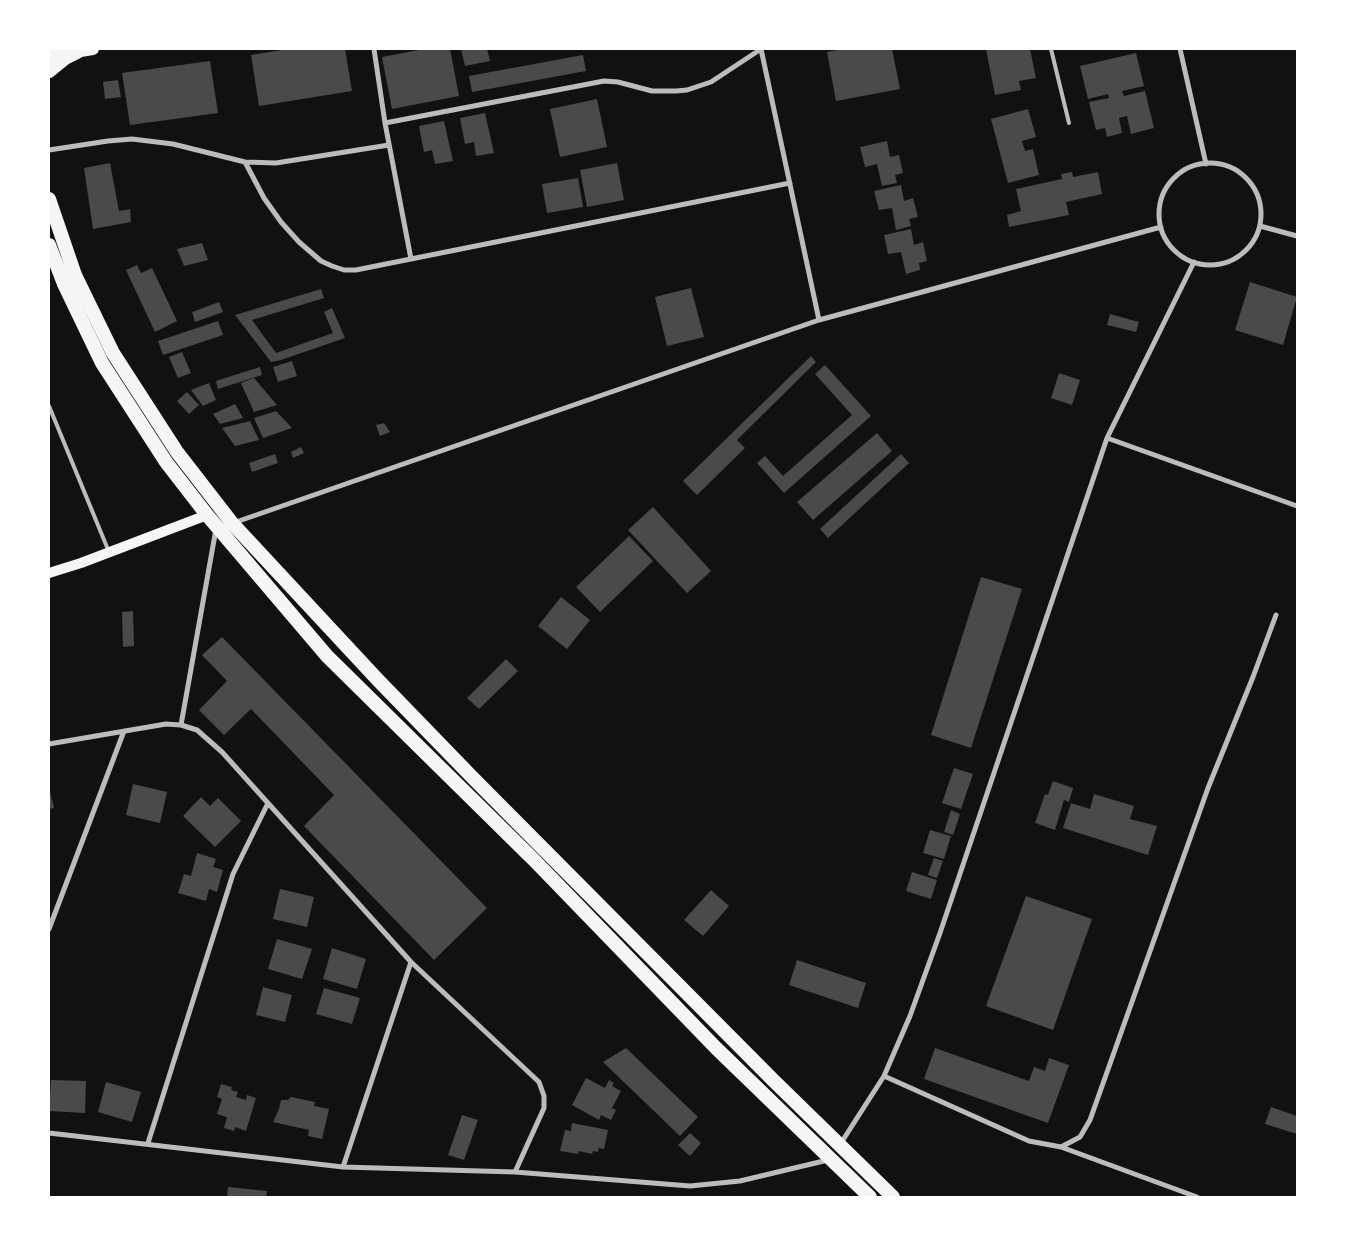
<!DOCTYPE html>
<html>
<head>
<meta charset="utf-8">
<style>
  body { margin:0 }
  #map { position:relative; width:1346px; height:1246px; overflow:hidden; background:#111; font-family:"Golos Text",sans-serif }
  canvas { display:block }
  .frame { position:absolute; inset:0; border:50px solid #fff; pointer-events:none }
</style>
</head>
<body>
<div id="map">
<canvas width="1346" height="1246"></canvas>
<div class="frame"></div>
</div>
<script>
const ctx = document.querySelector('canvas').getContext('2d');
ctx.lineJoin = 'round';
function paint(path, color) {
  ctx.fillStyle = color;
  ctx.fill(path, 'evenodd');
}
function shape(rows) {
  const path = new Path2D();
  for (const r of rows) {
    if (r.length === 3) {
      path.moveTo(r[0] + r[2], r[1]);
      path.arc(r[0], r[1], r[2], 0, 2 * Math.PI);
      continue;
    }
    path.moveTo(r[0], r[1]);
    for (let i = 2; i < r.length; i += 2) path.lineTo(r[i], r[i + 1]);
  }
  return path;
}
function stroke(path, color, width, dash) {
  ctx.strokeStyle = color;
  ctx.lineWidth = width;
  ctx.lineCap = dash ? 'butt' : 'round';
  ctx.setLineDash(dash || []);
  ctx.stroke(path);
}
const building = shape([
  [288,49,345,49,352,91,259,106,251,55],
  [424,49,450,49,459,96,392,109,382,57],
  [461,49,487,49,490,61,465,66],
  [842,49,892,49,900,89,836,101,827,52],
  [986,49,1030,49,1036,78,1019,81,1021,90,995,95],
  [1136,53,1144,86,1122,91,1124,96,1145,91,1154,128,1131,134,1127,116,1119,118,1122,133,1107,137,1105,128,1096,130,1089,102,1109,98,1108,94,1088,99,1080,66],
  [583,55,586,71,472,92,469,76],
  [210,61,218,113,130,125,122,73],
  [118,80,121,97,105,99,103,82],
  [597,99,607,147,560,157,550,109],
  [1028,109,1036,137,1022,141,1025,151,1033,149,1039,175,1008,183,991,119],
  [485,113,494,153,476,156,474,142,465,144,460,118],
  [444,121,453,161,435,164,432,150,424,152,419,126],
  [887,141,890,157,899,155,903,173,895,175,897,183,882,186,877,164,865,167,860,147],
  [110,163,119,211,130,209,131,222,93,229,84,168],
  [617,163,624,200,587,207,580,170],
  [1072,172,1073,177,1098,172,1102,194,1066,202,1069,215,1009,227,1007,215,1021,211,1016,189,1062,179,1061,174],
  [578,178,583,207,547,213,542,184],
  [901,185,904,201,913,198,918,217,909,219,911,226,896,230,892,208,879,210,874,191],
  [911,229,914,245,923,242,927,261,919,263,920,270,906,274,901,252,888,254,884,235],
  [202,243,208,260,184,266,177,249],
  [137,265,141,273,152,268,177,321,155,332,126,270],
  [1250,282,1297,297,1283,345,1235,330],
  [691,288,704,337,667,346,655,297],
  [321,289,324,298,252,320,276,353,333,333,324,312,332,308,345,338,281,360,271,362,235,315],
  [219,302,223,312,195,322,192,312],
  [1110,314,1139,322,1136,332,1107,325],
  [218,321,223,335,163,355,158,341],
  [182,352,191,373,178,378,169,357],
  [811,356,816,362,737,440,745,448,697,495,683,481],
  [292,361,297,376,278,382,273,367],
  [825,365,871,416,784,493,757,463,765,456,783,476,852,415,815,374],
  [260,367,262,375,218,389,216,381],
  [1059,373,1080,380,1072,405,1051,398],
  [254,378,277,405,254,412,241,383],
  [209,383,216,400,203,406,191,390],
  [187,392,199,405,189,414,177,401],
  [235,404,243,418,220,424,213,414],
  [276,411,292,428,263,438,254,418],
  [250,421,259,440,235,446,222,428],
  [384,423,390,432,380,436,376,425],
  [877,433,892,451,813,520,797,502],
  [301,447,304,453,293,458,291,452],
  [275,454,278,463,252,472,249,463],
  [901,454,909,463,828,538,820,529],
  [653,507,711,571,687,593,628,530],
  [629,536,653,561,600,612,576,587],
  [981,577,1022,589,971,748,931,735],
  [561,597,590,620,567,649,538,626],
  [133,611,134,646,123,647,122,612],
  [222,637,487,908,434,960,304,826,334,795,251,709,224,735,199,710,227,681,202,655],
  [506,659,518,671,479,709,467,698],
  [954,768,973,774,961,809,942,803],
  [1053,781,1073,788,1069,802,1064,800,1055,830,1035,823,1045,794,1048,795],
  [133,784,167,792,160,823,126,815],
  [49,788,54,808,49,809],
  [1094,794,1134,806,1130,819,1157,826,1148,855,1063,828,1071,803,1090,809],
  [201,797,210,806,218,798,241,821,215,847,183,816],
  [951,810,960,814,953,835,944,832],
  [930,830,951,836,944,859,923,853],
  [197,853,216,859,213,867,223,870,217,892,209,889,206,901,178,893,184,874,191,876],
  [934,858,943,861,937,878,928,875],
  [912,872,937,880,931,899,906,891],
  [280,889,314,897,307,927,273,919],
  [711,890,729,906,703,936,684,920],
  [1026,896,1092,919,1053,1030,986,1006],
  [277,939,312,949,302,979,268,969],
  [332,948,366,959,357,989,323,979],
  [797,960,866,983,858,1008,789,985],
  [263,987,292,995,285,1022,256,1015],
  [324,988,360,998,352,1024,316,1014],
  [626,1048,698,1117,680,1136,603,1062],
  [935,1048,1029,1081,1034,1067,1045,1071,1049,1058,1069,1065,1048,1123,924,1079],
  [586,1078,605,1088,609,1080,614,1083,612,1086,621,1091,612,1108,616,1110,611,1120,601,1115,599,1120,572,1105],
  [51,1080,86,1081,85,1113,49,1111],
  [106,1082,141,1092,132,1122,98,1112],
  [221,1084,232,1087,231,1090,238,1092,236,1097,246,1100,247,1095,256,1098,246,1131,235,1127,234,1131,224,1128,227,1117,217,1114,222,1099,217,1097],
  [291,1097,315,1102,314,1106,329,1109,322,1139,308,1136,309,1130,273,1122,279,1109,281,1100,288,1100],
  [1271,1107,1297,1116,1297,1134,1265,1124],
  [462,1115,478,1120,464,1160,448,1155],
  [572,1123,608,1130,604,1149,599,1148,598,1152,593,1151,592,1154,579,1151,578,1154,560,1151,565,1130,571,1131],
  [690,1133,701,1143,690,1156,678,1145],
  [228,1187,267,1191,266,1197,227,1197]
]);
const service = shape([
  [1051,49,1069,123],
  [49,406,109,552]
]);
const minor = shape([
  [374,49,385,123,411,259],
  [761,49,819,320],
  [1180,49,1206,164],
  [385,123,604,81,618,82,652,91,676,91,687,90,711,82,761,49],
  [49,150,108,141,132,139,173,144,245,162,276,163,389,145],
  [245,162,264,198,281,222,299,242,321,261,332,266,344,270,356,270,790,183],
  [1210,214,51],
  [1260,226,1297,236],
  [1107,438,1297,506],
  [233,523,819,320,1161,227],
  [181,725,216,529],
  [49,744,166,724,181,725,197,730,222,752,411,962,539,1082,544,1096,544,1108,515,1172],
  [49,929,124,731],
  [884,1076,1029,1141,1061,1147,1080,1137,1090,1120,1208,788,1253,677,1276,615],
  [49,1133,343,1167,515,1172,690,1186,740,1181,828,1160],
  [148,1143,233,874,268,803],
  [841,1143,884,1076,910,1016,940,933,1107,438,1194,262],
  [1061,1147,1197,1197],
  [343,1167,411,962]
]);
const secondary = shape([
  [49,573,81,563,207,515]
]);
const primary = shape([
  [49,56,93,49]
]);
const trunk = shape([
  [49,71,65,58,77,52],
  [49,199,75,275,113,353,177,452,232,523,377,679,473,778,774,1081,893,1197],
  [49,245,64,284,102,363,166,462,207,515,327,656,534,860,716,1048,870,1197]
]);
paint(building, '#4a4a4a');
stroke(service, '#bcbcbc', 4);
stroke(minor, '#bcbcbc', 5);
stroke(secondary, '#f5f5f5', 10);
stroke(primary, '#f5f5f5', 12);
stroke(trunk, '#f5f5f5', 14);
</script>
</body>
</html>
